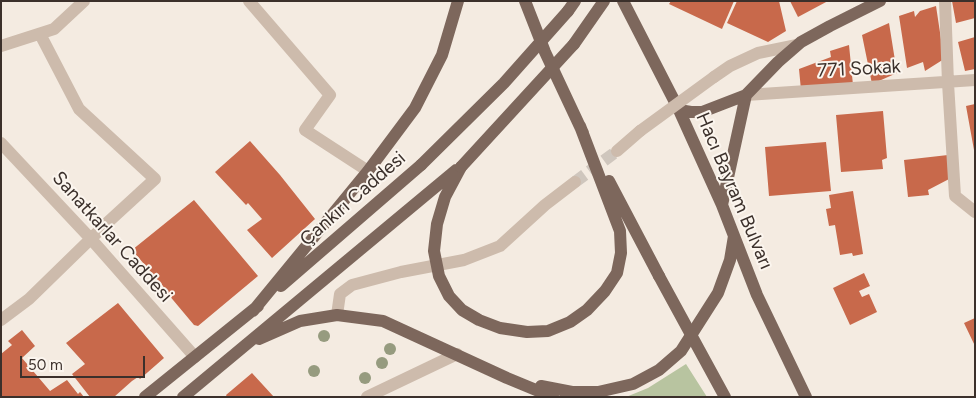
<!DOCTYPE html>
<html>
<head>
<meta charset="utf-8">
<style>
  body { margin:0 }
  #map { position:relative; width:976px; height:398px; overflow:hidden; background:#f4ebe1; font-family:Figtree,sans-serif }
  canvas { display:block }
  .frame { position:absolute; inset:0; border:2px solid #3b302b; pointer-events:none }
  .scale { position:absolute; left:20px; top:356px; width:125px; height:22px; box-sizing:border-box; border:2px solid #3b302b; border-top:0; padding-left:6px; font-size:15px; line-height:18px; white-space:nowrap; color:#3b302b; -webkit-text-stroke:4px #fbf5ee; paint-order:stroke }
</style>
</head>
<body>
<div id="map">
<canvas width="976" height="398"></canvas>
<div class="frame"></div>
<div class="scale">50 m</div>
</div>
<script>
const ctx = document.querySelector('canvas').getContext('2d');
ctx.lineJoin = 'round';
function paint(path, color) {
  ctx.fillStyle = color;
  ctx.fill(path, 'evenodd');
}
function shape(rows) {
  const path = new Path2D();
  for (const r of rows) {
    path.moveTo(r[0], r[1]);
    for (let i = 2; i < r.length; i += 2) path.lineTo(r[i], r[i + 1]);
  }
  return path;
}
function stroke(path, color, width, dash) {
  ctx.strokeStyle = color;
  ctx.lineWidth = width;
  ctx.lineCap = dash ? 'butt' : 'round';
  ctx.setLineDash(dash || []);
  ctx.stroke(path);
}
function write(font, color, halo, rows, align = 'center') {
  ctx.font = font + ' Figtree,sans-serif';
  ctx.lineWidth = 4;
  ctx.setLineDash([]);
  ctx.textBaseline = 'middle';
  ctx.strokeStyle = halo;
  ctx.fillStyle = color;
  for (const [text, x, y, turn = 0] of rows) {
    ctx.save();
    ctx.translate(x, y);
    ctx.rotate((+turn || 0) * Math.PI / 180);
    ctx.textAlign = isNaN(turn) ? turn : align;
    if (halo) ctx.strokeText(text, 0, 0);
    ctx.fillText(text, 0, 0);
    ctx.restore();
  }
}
const green = shape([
  [686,364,707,397,626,397,648,388]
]);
const building = shape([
  [671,1,734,1,722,29,669,4],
  [737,1,779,1,786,31,768,42,727,23],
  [790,1,828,1,798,17],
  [952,1,975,1,975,18,956,23],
  [936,6,944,59,925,71,923,62,907,68,899,16,914,11,915,17,920,11],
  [889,23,897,73,872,84,862,35],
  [975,37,975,69,965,71,958,42],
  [849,45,853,85,801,90,799,69,831,57,830,51],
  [975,104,975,149,974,150,966,106],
  [883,111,887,158,882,160,883,169,841,172,836,115],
  [250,141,280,175,315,219,272,258,247,230,262,219,248,203,246,205,215,172],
  [826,142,831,191,769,196,765,147],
  [948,155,951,178,928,190,929,195,908,197,904,160],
  [853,191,863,254,853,256,852,253,840,255,835,225,829,226,826,209,831,208,829,195],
  [194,200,258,276,198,326,194,325,163,288,163,286,132,250],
  [864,273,870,286,859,291,862,297,869,294,877,312,850,325,833,288],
  [118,303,164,358,140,379,138,377,132,381,114,397,90,397,72,374,85,364,66,343],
  [975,318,975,346,964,323],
  [22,330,35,346,22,358,50,391,67,380,78,394,80,392,84,397,1,397,1,354,12,345,8,341],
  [252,373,274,397,227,397,226,395]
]);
const minorTunnel = shape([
  [575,182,617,151]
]);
const minor = shape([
  [249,1,330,95,305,130,368,171],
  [945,1,948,83,955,196,975,212],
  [1,46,54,29,84,1],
  [714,77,730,66,758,53,797,45],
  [746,95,975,80],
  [1,143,91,239,195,357],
  [617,151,640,131],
  [337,315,340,294,352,285,401,272,464,260,500,246,545,205,575,182],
  [1,320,29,299,107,223,155,179,79,109,40,34],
  [367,397,457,354]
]);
const major = shape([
  [525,1,545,52,583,133],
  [623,1,679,110,722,205,757,295,806,397],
  [568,11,575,1],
  [574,44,604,1],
  [679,110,691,112,702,112,746,95,778,62,801,42,830,26,880,1],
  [461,167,445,197,437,224,434,251,439,276,449,296,462,310,479,320,500,328,527,332,548,331,570,322,587,310,605,291,617,273,621,253,620,231,580,126],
  [609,181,659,276],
  [722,205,746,95],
  [281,286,421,165],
  [253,311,368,171,415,108,442,55,458,1],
  [259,339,300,321,337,315,383,321,507,378,553,397],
  [541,386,572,392,598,392,633,384,659,370,681,351,718,293,730,260,734,236],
  [145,397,258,306],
  [183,397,456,170]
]);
const minorBridge = shape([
  [640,131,714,77]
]);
const majorBridge = shape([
  [421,165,504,83,568,11],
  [461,167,574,44],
  [659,276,725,397]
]);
const trees = [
  [324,336],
  [390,349],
  [382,363],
  [314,371],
  [365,378]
];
const streetNames = [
  ["771 Sokak",859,69,-3],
  ["Hacı Bayram Bulvarı",734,191,67],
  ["Çankırı Caddesi",353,199,-41],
  ["Sanatkarlar Caddesi",112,237,48]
];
paint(green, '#b8c4a0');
paint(building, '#c8694b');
stroke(minorTunnel, '#cfc6bd', 12, [12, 6]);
stroke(minor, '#cdbbac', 12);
stroke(major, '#7d675c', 12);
stroke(minorBridge, '#cdbbac', 12);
stroke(majorBridge, '#7d675c', 12);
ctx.fillStyle = '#969b7f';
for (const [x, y] of trees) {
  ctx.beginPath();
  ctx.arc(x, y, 6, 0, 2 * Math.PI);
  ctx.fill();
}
write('19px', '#3b302b', '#fbf5ee', streetNames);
</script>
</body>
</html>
